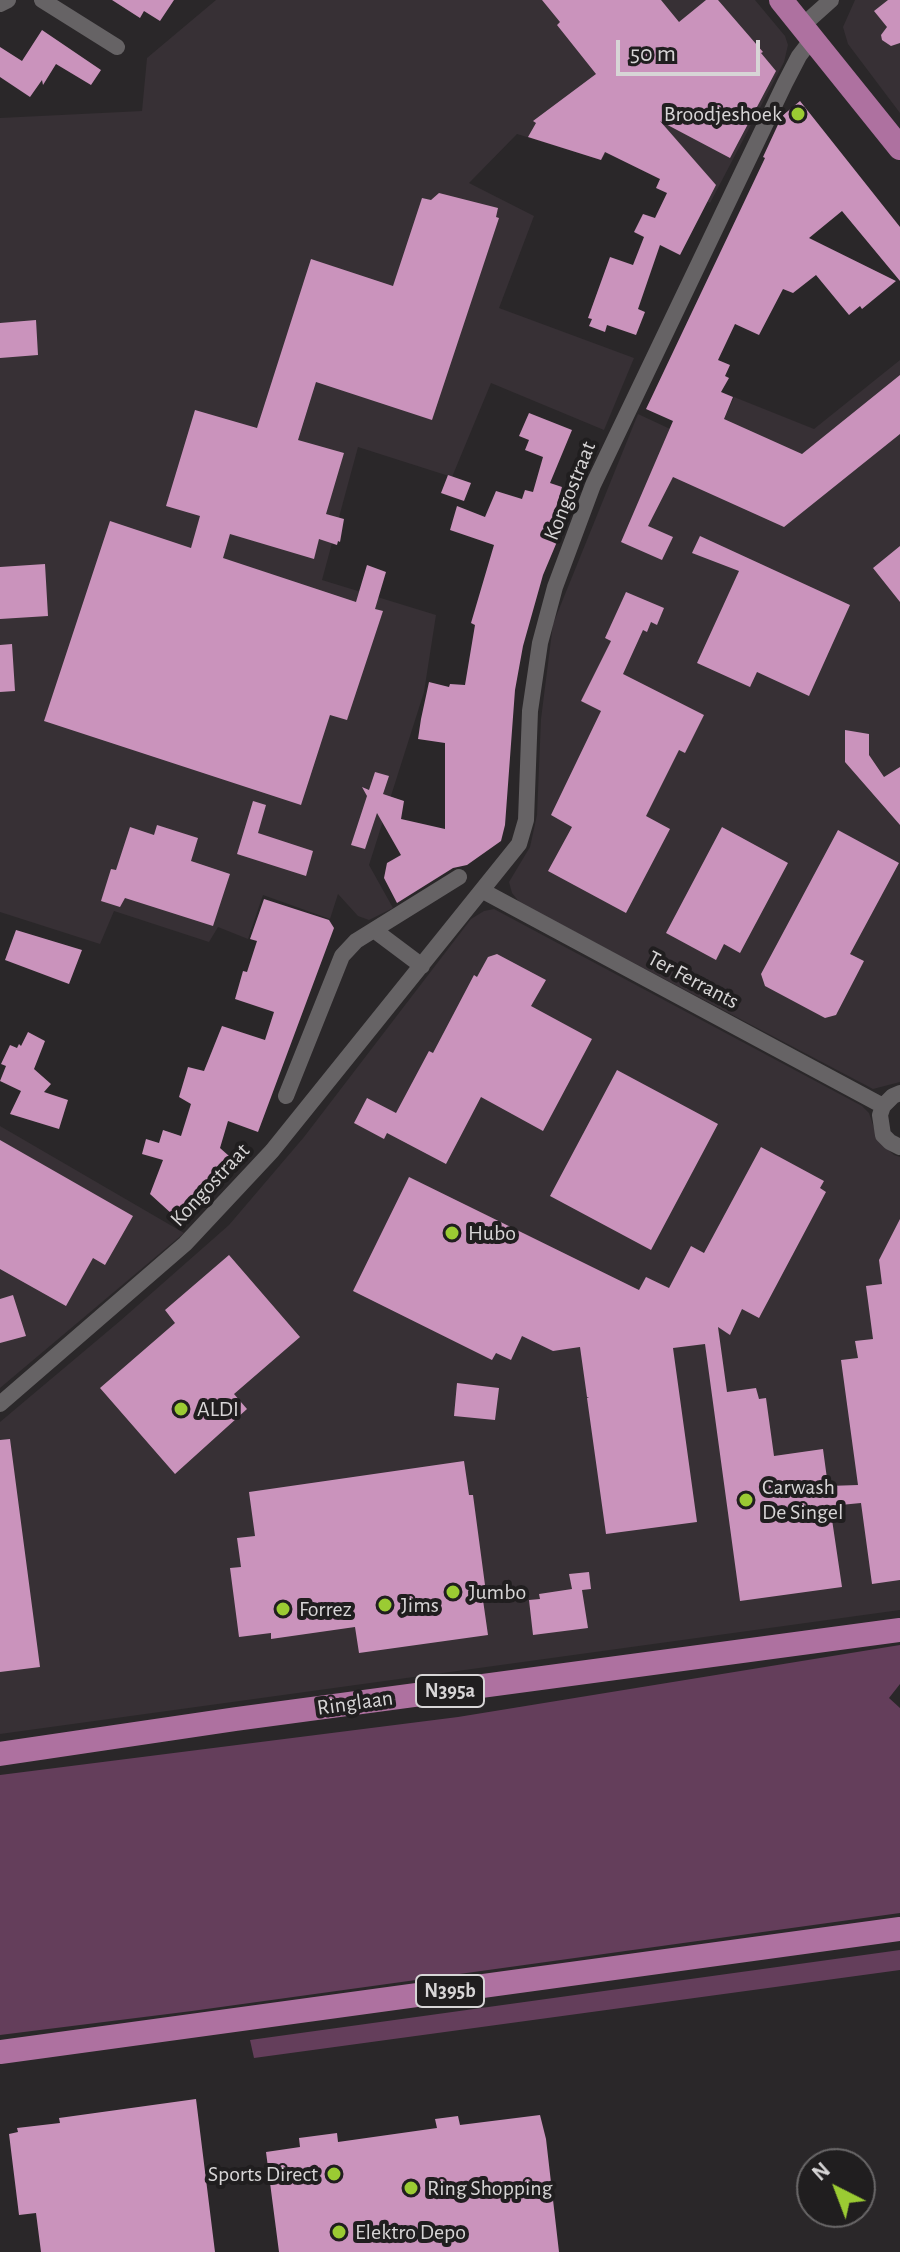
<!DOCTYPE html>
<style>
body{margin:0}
#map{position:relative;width:900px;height:2252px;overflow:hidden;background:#2a2729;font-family:"Alegreya Sans",sans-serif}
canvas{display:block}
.north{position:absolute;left:796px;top:2148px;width:80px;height:80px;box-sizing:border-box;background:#201e1f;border:2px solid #696768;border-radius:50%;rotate:318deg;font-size:22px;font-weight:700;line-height:32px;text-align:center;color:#d7d5d6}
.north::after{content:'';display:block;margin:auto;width:28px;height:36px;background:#9bcb33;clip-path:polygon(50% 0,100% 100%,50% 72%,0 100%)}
.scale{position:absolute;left:616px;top:40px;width:144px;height:36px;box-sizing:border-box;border:4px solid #d7d5d6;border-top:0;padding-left:10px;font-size:24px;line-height:28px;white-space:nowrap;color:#d7d5d6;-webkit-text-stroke:6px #201e1f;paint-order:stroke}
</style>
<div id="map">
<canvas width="900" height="2252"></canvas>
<div class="north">N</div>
<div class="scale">50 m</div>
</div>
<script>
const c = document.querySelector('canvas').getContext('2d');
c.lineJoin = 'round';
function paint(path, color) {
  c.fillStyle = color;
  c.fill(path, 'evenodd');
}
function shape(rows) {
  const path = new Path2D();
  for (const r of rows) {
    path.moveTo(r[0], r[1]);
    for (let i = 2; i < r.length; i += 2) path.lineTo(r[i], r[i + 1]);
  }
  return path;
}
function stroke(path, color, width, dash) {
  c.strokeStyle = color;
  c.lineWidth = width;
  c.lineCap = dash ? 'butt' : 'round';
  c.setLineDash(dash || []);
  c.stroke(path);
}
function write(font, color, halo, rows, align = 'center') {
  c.font = font + ' "Alegreya Sans",sans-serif';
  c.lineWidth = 8;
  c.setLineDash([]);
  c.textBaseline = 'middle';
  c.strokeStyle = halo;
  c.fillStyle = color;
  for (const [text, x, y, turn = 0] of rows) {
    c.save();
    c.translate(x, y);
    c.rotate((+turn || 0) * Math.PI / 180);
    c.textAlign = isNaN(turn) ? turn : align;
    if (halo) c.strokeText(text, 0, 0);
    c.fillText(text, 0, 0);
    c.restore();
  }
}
const built = shape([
 [216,0,755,0,785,36,788,45,784,62,710,203,606,153,601,160,517,134,469,183,534,216,499,308,634,358,604,430,491,383,452,477,358,447,322,580,436,615,424,692,369,865,393,908,369,920,358,916,338,894,330,919,263,895,248,939,218,927,209,942,114,911,100,944,0,912,0,118,142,111,147,58],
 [855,0,900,0,900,113,848,44,843,27],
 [900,360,900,1082,873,1089,520,903,512,893,509,882,530,847,537,815,541,719,553,624,638,414,711,448,734,397,814,429],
 [494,909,862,1106,869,1113,878,1140,894,1155,900,1157,900,1610,0,1734,0,1422,120,1321,229,1225,304,1137,471,919,484,911],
 [0,1126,184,1233,0,1388]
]);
const green = shape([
 [900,1645,900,1684,889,1698,900,1708,900,1913,192,2011,0,2035,0,1775,458,1717],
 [900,1950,900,1970,254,2058,250,2040]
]);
const building = shape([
 [112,0,174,0,160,21,144,11,140,18],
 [542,0,661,0,679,22,706,0,718,0,763,52,761,53,776,71,730,158,660,121,716,185,680,255,660,245,638,309,645,312,636,335,607,325,605,332,589,326,592,319,588,318,610,257,633,265,644,237,634,232,643,214,655,218,667,193,656,188,660,179,605,152,601,160,528,137,536,123,533,121,596,74,557,25,560,22],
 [888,0,900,0,900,43,891,46,882,40,881,35,887,27,874,11],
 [42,30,101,70,91,85,56,64,43,85,42,80,30,97,0,77,0,47,22,61],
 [800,101,900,227,900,281,842,211,809,238,896,281,862,309,860,306,849,315,816,275,793,293,783,289,759,335,735,324,718,360,730,365,725,376,729,378,721,392,733,397,724,419,802,454,900,375,900,434,784,527,673,477,648,526,673,537,662,560,621,542,673,421,646,409,765,158,763,157,782,116],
 [439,193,498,208,496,217,499,218,432,420,316,382,298,440,344,453,326,514,344,519,340,542,338,541,337,545,319,539,314,559,230,534,223,558,356,602,367,565,386,572,375,609,383,611,347,720,330,715,301,805,44,721,110,521,191,548,200,516,166,506,195,410,257,428,311,259,393,286,422,198,431,200],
 [36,320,38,355,0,358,0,323],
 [529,413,572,430,550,483,562,487,552,521,564,525,543,575,523,646,515,690,505,825,501,841,467,865,453,868,397,903,384,878,387,863,401,855,377,813,365,849,351,845,367,796,362,787,369,790,375,772,389,776,383,794,404,801,401,819,445,829,445,743,418,739,421,719,429,682,449,687,450,684,465,685,475,625,471,623,494,545,450,530,457,506,485,517,496,491,522,499,525,490,533,492,543,457,525,450,529,440,519,436],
 [448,475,471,483,464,501,441,493],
 [700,536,850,605,809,696,757,672,750,687,697,663,739,571,692,553],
 [900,546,900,602,873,568],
 [45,564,48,616,0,619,0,567],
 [626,592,664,608,657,625,651,622,647,632,643,630,623,674,704,715,685,753,679,750,646,816,670,829,626,913,548,871,572,827,551,815,601,711,581,701,611,641,605,638],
 [12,644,15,691,0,692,0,645],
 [845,730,869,734,869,755,884,777,900,767,900,825,845,762],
 [253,801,266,805,258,833,313,851,306,876,237,854],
 [157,825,198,838,191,861,230,874,213,926,125,898,120,907,101,901,111,869,116,870,130,827,154,835],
 [722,827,788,863,740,953,724,944,716,960,666,933],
 [838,830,899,863,850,954,864,961,836,1015,825,1018,765,986,761,974],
 [264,899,329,920,334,928,258,1132,228,1121,220,1148,238,1164,184,1225,150,1194,163,1160,142,1154,146,1139,159,1143,163,1130,181,1136,191,1104,179,1097,188,1067,204,1071,222,1026,265,1040,274,1012,235,999,243,971,247,972,257,941,250,939],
 [16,930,82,950,69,984,5,960],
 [497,954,546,980,531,1006,592,1039,543,1131,481,1097,446,1164,387,1133,384,1139,354,1123,367,1098,396,1113,429,1051,433,1053,474,975,477,977,488,957],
 [28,1032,45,1041,34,1069,51,1084,44,1092,68,1100,59,1129,10,1114,21,1091,0,1081,6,1066,1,1064,10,1045,17,1048,19,1044,21,1046],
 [617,1070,718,1124,651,1250,550,1196],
 [0,1140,133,1216,105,1265,93,1258,66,1306,0,1269],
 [761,1147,824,1181,820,1188,826,1192,759,1318,742,1309,730,1335,718,1327,727,1392,756,1388,759,1399,766,1398,774,1456,823,1449,828,1486,858,1485,841,1360,858,1358,855,1341,873,1339,866,1286,882,1284,879,1260,900,1219,900,1580,872,1584,861,1503,830,1506,842,1587,740,1601,705,1344,673,1348,697,1522,606,1534,587,1398,589,1398,587,1397,580,1347,553,1351,522,1336,511,1360,496,1353,492,1360,353,1291,409,1177,639,1290,646,1277,669,1288,691,1246,704,1253],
 [229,1255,300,1337,234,1394,247,1409,175,1474,100,1388,175,1323,165,1310],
 [13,1295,26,1336,0,1343,0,1299],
 [457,1383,499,1388,495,1420,454,1416],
 [10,1439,40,1667,0,1672,0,1440],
 [464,1461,469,1495,473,1495,487,1600,483,1600,488,1635,359,1653,355,1627,271,1639,271,1633,239,1637,230,1568,241,1567,237,1538,255,1536,249,1492],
 [589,1572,591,1589,582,1590,588,1628,533,1635,529,1600,540,1599,539,1594,572,1589,569,1574],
 [196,2099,215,2252,41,2252,36,2213,19,2215,9,2134,18,2132,17,2128,60,2123,59,2118],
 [540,2115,546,2139,559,2252,279,2252,266,2152,300,2147,299,2138,337,2133,338,2142,437,2128,435,2119,458,2116,460,2125]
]);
const street = shape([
 [42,0,117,47],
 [0,4,8,0],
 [802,26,831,0],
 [483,891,883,1106],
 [374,930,422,966],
 [900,1093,893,1096,883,1106,880,1115,883,1135,890,1142,900,1147],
 [286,1096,342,956,356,941,459,877],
 [0,1404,185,1244,272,1151,519,844,526,820,530,711,540,643,555,587,593,485,785,83,799,56,812,39]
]);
const primary = shape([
 [781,0,900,148],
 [0,1754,236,1719,900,1630],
 [0,2052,900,1929]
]);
const markers = [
 [798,114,8,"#9bcb33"],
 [452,1233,8,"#9bcb33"],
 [181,1409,8,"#9bcb33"],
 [746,1500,8,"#9bcb33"],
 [453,1592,8,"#9bcb33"],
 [385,1605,8,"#9bcb33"],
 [283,1609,8,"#9bcb33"],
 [334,2174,8,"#9bcb33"],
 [411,2188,8,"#9bcb33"],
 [339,2232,8,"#9bcb33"]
];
const shields = [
 [450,1691,68],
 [450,1991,68]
];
const shieldNames = [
 ["N395a",450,1691],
 ["N395b",450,1991]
];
const poiNames = [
 ["Broodjeshoek",782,114,"right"],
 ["Hubo",468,1233],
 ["ALDI",197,1409],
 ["Carwash",762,1487],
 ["De Singel",762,1512],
 ["Jumbo",469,1592],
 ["Jims",401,1605],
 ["Forrez",299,1609],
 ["Sports Direct",318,2174,"right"],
 ["Ring Shopping",427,2188],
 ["Elektro Depo",355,2232]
];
const streetNames = [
 ["Kongostraat",570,491,-68],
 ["Ter Ferrants",693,980,28],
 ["Kongostraat",210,1185,-47],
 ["Ringlaan",355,1703,-8]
];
paint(built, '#373035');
paint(green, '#643e5b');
paint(building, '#ca93bc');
stroke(street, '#666365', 16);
stroke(primary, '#ae71a0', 24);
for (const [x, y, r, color] of markers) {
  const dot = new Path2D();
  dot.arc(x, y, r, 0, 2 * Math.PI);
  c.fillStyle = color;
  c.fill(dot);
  stroke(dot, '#201e1f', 3);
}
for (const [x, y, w] of shields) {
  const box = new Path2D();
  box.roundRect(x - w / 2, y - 16, w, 32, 6);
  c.fillStyle = '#201e1f';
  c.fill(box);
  stroke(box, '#d7d5d6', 2);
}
write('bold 20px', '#d7d5d6', null, shieldNames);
write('22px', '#d7d5d6', '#201e1f', poiNames, 'left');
write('22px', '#d7d5d6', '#201e1f', streetNames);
</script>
